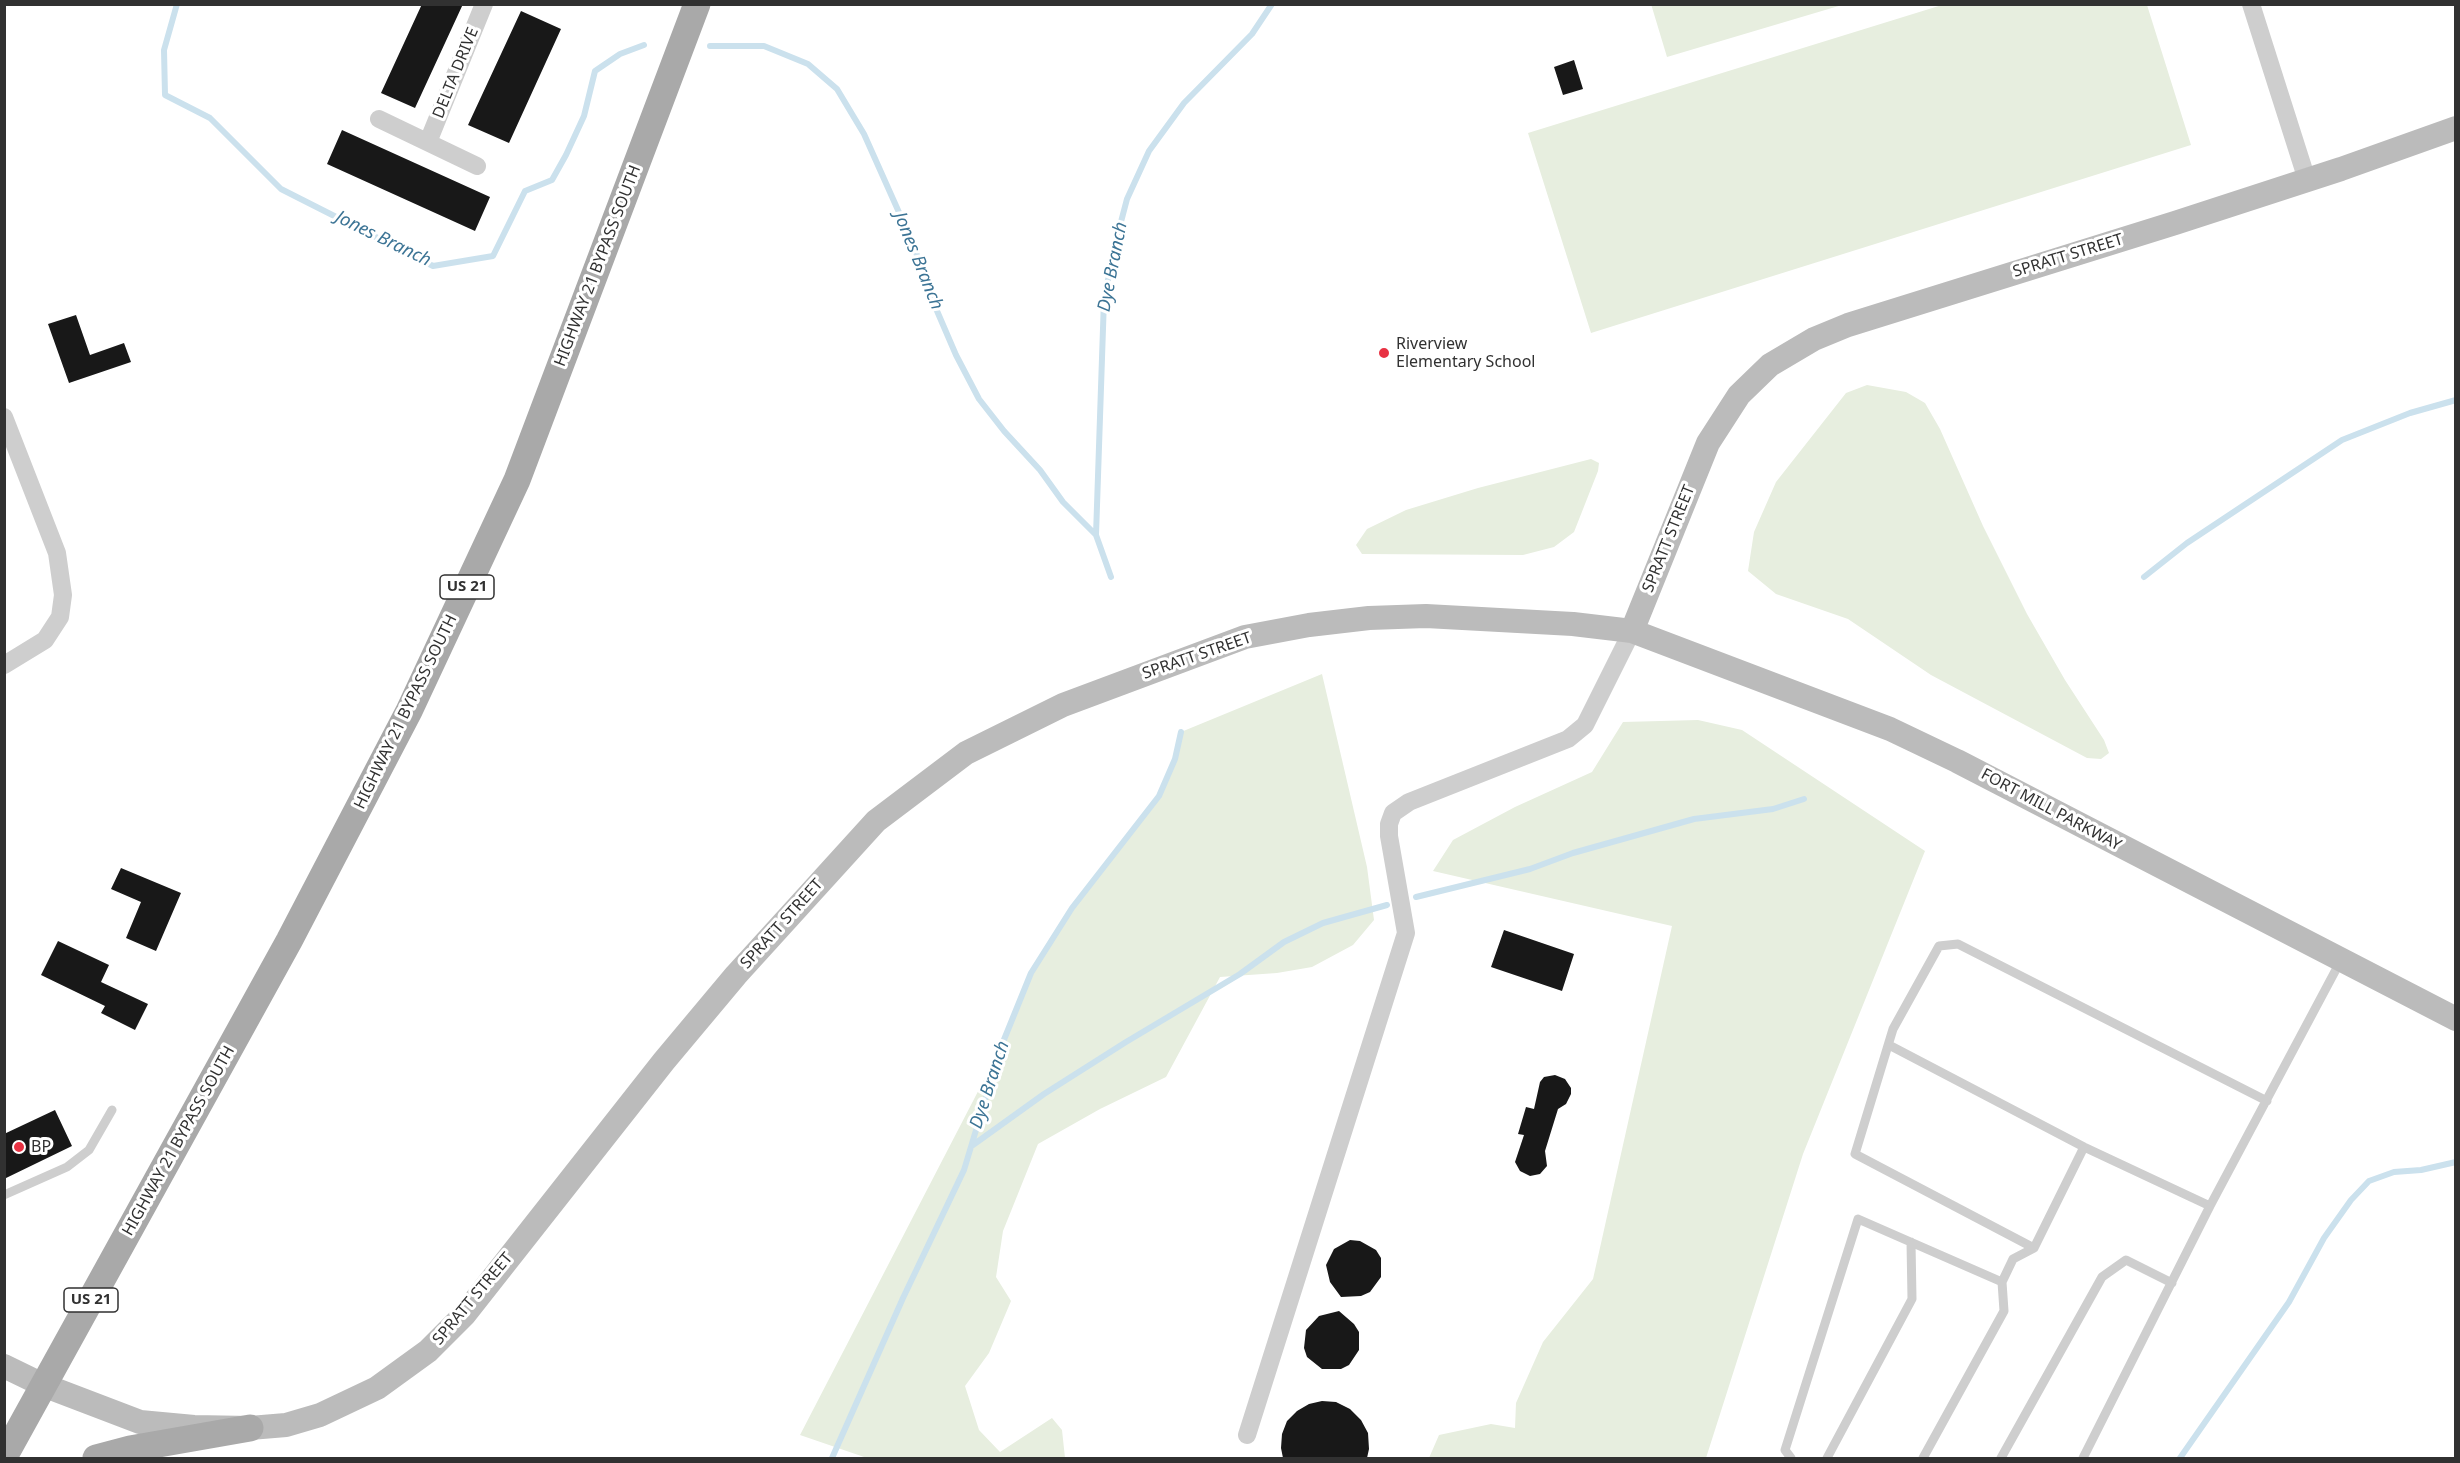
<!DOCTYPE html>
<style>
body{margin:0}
#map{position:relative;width:2460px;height:1463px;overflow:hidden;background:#fff;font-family:"Noto Sans",sans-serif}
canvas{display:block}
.frame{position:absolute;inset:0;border:6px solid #313131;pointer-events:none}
</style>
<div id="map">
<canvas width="2460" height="1463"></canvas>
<div class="frame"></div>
</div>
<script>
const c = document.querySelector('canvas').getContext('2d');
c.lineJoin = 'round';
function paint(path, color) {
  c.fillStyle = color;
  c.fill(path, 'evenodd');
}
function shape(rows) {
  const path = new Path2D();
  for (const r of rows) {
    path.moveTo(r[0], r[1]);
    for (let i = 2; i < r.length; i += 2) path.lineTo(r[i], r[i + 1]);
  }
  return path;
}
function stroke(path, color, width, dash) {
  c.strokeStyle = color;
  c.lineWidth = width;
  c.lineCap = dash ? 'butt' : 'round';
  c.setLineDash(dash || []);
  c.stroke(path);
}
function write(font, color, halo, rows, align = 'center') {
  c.font = font + ' "Noto Sans",sans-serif';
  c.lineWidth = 6;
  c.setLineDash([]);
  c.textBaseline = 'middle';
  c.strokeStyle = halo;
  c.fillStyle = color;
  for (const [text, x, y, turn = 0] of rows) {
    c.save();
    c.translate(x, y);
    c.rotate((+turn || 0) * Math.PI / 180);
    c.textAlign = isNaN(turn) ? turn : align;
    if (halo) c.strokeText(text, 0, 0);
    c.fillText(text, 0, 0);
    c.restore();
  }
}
const green = shape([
 [1651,4,1842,4,1842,5,1667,57],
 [2147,5,2191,145,1591,333,1528,133,1942,5],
 [1867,385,1906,392,1925,403,1940,429,1983,526,2027,614,2065,680,2104,740,2109,753,2101,759,2087,758,1931,675,1848,619,1776,594,1748,571,1754,532,1776,482,1846,393],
 [1591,459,1599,463,1598,471,1574,532,1554,547,1523,555,1362,554,1356,545,1367,529,1406,510,1478,488],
 [1322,674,1367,867,1374,920,1353,945,1312,967,1277,973,1220,977,1166,1077,1100,1109,1038,1144,1003,1231,996,1277,1011,1301,989,1353,965,1386,979,1430,1000,1452,1052,1418,1062,1430,1065,1458,867,1458,800,1435,1001,1047,1031,973,1072,908,1159,796,1175,759,1181,732],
 [1698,720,1742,730,1925,851,1803,1154,1706,1458,1429,1458,1439,1435,1491,1424,1515,1428,1516,1403,1543,1342,1593,1279,1672,926,1433,871,1453,840,1515,807,1592,772,1623,722]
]);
const stream = shape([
 [177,4,164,50,165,95,210,118,281,189,433,266,493,256,525,191,552,180,566,155,584,116,595,71,620,54,644,45],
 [710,46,764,46,808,64,837,89,864,134,914,246,928,290,956,355,979,399,1004,431,1040,470,1063,502,1096,535],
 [1111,577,1096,535,1104,299,1117,237,1127,199,1149,151,1184,103,1252,34,1272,4],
 [2144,577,2187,543,2342,440,2410,413,2456,400],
 [1416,897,1530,869,1573,853,1694,819,1773,809,1804,799],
 [973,1145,1044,1094,1126,1042,1240,974,1284,942,1323,923,1387,905],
 [832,1458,903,1298,964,1170,1001,1047,1031,973,1072,908,1159,796,1175,759,1181,732],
 [2180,1458,2289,1302,2324,1238,2351,1200,2369,1181,2394,1172,2421,1170,2456,1162]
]);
const building = shape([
 [422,4,463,4,415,108,381,93],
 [521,11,561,29,509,143,468,125],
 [1574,60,1583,89,1563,95,1554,67],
 [342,130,490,197,475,231,327,164],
 [76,315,90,355,124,343,131,362,69,383,48,324],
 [121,868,181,893,156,951,126,938,141,902,111,889],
 [1504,930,1574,954,1562,991,1491,967],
 [58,941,109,965,101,982,148,1004,135,1030,101,1013,105,1006,41,975],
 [1555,1075,1565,1079,1571,1088,1571,1094,1566,1104,1558,1109,1545,1151,1547,1166,1540,1174,1530,1176,1520,1171,1515,1162,1524,1135,1518,1134,1526,1107,1534,1109,1540,1082,1544,1077],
 [55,1110,72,1146,4,1179,4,1134],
 [1350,1240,1360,1241,1376,1250,1381,1258,1381,1277,1370,1292,1361,1296,1341,1297,1330,1282,1326,1265,1334,1249],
 [1339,1311,1354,1324,1359,1332,1359,1350,1349,1365,1341,1369,1322,1369,1307,1357,1304,1348,1306,1330,1319,1316],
 [1322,1401,1336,1402,1350,1409,1361,1420,1368,1433,1369,1449,1367,1458,1283,1458,1281,1448,1282,1434,1287,1421,1297,1411,1309,1404]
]);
const service = shape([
 [1889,1045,2084,1147,2210,1206,2340,962],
 [4,1195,67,1167,89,1150,112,1110],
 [2034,1248,1855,1154,1893,1029,1939,946,1958,944,2267,1101],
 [1791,1458,1785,1450,1858,1219,2002,1282,2013,1259,2034,1248,2084,1147],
 [1827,1458,1912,1299,1911,1242],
 [1923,1458,2004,1311,2002,1282],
 [2001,1458,2102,1277,2126,1260,2172,1283],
 [2083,1458,2210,1206]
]);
const minor = shape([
 [2251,4,2307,180],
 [379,119,477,166],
 [428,142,484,4],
 [4,417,57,553,63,595,60,617,45,640,4,665],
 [1247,1435,1406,933,1389,836,1389,824,1393,813,1409,802,1568,739,1585,725,1632,631]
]);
const secondary = shape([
 [1632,631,1708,443,1739,395,1770,365,1814,339,1848,325,2175,223,2341,169,2456,128],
 [4,1366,43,1385,140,1422,194,1427,250,1428,286,1425,320,1415,377,1388,428,1351,464,1315,664,1061,736,975,876,821,966,753,1063,705,1245,637,1309,625,1369,618,1426,616,1573,624,1632,631,1890,729,1957,761,2456,1019]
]);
const primary = shape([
 [4,1457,289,941,409,711,517,480,697,4],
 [96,1458,130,1449,250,1428]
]);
const markers = [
 [1384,353,6,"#e83243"],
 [19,1147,6,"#e83243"]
];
const shields = [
 [467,587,54],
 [91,1300,54]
];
const shieldNames = [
 ["US 21",467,587],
 ["US 21",91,1300]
];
const streetNames = [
 ["DELTA DRIVE",456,73,-68],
 ["SPRATT STREET",2068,256,-17],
 ["HIGHWAY 21 BYPASS SOUTH",598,266,-69],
 ["SPRATT STREET",1669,539,-68],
 ["SPRATT STREET",1197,656,-19],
 ["HIGHWAY 21 BYPASS SOUTH",406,712,-64],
 ["FORT MILL PARKWAY",2051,810,28],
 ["SPRATT STREET",782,924,-48],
 ["HIGHWAY 21 BYPASS SOUTH",179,1141,-61],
 ["SPRATT STREET",473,1299,-50]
];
const poiNames = [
 ["Riverview",1396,344],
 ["Elementary School",1396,362],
 ["BP",31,1147]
];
const waterNames = [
 ["Jones Branch",383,239,26],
 ["Jones Branch",918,261,68],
 ["Dye Branch",1113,267,-79],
 ["Dye Branch",990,1085,-72]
];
paint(green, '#e7eedf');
stroke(stream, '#cbe1ed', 6);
paint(building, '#181818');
stroke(service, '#cecece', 9);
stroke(minor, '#cecece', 18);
stroke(secondary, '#bbb', 24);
stroke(primary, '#a9a9a9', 27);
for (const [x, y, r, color] of markers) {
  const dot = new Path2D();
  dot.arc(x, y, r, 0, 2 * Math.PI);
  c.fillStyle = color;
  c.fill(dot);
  stroke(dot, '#fff', 2);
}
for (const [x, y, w] of shields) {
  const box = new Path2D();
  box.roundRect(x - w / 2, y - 12, w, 24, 4.5);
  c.fillStyle = '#fff';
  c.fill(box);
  stroke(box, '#313131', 1.5);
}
write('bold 15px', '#313131', null, shieldNames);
write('16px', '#313131', '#fff', streetNames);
write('16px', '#313131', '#fff', poiNames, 'left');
write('italic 18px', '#3c7495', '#fff', waterNames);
</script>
